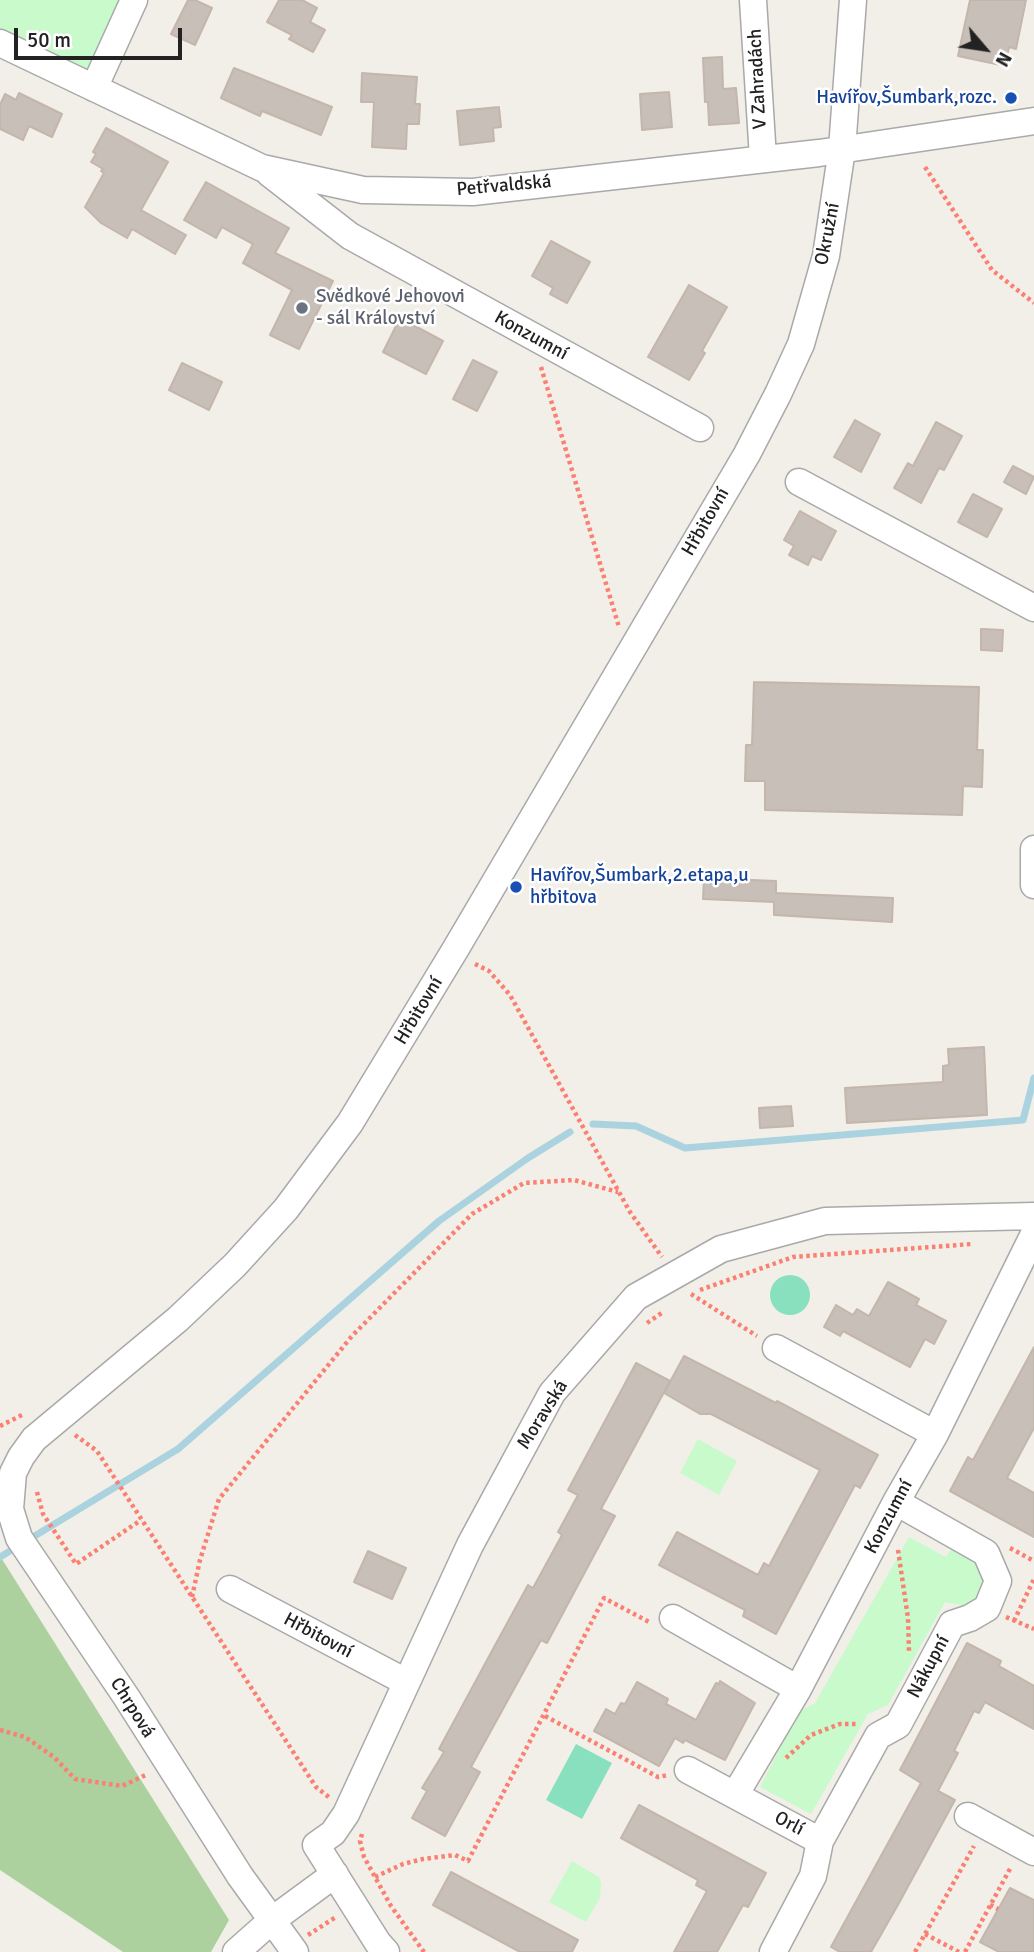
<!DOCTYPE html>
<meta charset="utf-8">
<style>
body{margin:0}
#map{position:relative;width:1034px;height:1952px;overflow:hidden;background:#f2efe9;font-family:Signika,sans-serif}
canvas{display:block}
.north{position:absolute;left:950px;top:14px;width:70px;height:70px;-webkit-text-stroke:5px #fff;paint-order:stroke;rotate:119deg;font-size:19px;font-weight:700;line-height:28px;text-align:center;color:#222}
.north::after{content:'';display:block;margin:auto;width:24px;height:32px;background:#222;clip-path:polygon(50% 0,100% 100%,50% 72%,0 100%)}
.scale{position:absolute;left:14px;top:28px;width:168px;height:32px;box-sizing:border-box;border:4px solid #222;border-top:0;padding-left:9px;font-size:21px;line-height:24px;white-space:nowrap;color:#222;-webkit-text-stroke:5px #fff;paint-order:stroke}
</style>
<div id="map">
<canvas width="1034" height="1952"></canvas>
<div class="north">N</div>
<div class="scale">50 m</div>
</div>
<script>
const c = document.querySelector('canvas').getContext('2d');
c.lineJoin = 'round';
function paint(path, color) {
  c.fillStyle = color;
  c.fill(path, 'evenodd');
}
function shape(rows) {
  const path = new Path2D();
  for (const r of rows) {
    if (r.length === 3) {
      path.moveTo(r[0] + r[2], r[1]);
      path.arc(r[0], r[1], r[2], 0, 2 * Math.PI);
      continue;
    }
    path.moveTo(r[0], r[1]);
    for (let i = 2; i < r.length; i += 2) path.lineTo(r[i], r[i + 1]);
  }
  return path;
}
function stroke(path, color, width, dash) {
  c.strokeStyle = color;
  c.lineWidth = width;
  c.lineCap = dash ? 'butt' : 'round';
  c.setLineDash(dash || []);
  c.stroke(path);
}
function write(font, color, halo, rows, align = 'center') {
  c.font = font + ' Signika,sans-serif';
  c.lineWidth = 5;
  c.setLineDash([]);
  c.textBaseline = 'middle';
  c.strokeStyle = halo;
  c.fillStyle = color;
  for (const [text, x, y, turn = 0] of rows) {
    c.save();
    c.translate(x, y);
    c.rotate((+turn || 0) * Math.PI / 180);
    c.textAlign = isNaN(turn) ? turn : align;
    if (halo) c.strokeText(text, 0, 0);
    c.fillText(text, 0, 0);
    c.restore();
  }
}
const forest = shape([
 [0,1556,229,1920,211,1952,123,1952,0,1870]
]);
const park = shape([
 [0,0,134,0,94,88,0,44],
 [698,1439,737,1461,719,1495,680,1473],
 [909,1537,946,1557,951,1549,979,1565,987,1578,982,1595,969,1607,945,1602,888,1705,868,1714,811,1814,760,1787,799,1711,815,1703],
 [572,1861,599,1877,601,1884,600,1898,586,1922,549,1902]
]);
const pitch = shape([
 [790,1295,20],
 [576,1744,612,1763,582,1819,546,1800]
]);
const stream = shape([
 [593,1124,636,1126,685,1148,1023,1120,1034,1078],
 [0,1557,178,1449,439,1221,528,1158,570,1132]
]);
const building = shape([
 [188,0,195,0,212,8,195,45,171,34,188,0],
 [279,0,302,0,317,8,310,22,325,30,313,52,289,39,292,35,267,22,279,0],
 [970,0,1026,0,1016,49,1009,47,1005,66,958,56,970,0],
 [722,57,723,89,736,88,739,123,709,125,708,102,705,102,703,58,722,57],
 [234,68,332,107,321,135,262,111,260,116,221,98,234,68],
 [362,73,417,77,415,104,420,104,419,124,407,124,406,149,372,147,374,102,361,102,362,73],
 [669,92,672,127,642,130,640,94,669,92],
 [19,93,62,114,52,137,29,126,23,140,0,129,0,105,5,94,16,100,19,93],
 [499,107,501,127,493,128,494,141,460,145,457,111,499,107],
 [106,128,168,162,141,210,186,235,175,254,132,229,127,238,101,223,85,207,104,173,101,171,103,169,91,162,96,154,93,152,106,128],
 [206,182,289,228,275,253,333,281,299,349,270,335,292,290,243,263,253,244,222,227,216,238,184,220,206,182],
 [551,241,590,262,567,303,550,294,553,288,532,276,551,241],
 [689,285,727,307,702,351,705,353,689,380,648,357,689,285],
 [400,318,443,341,426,374,383,352,400,318],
 [473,360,497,372,477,411,453,399,473,360],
 [182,363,222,382,209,410,169,390,182,363],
 [855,420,880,434,861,472,834,457,855,420],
 [936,422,962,436,944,470,939,468,921,503,894,488,908,463,913,466,936,422],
 [1013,466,1034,477,1026,494,1004,482,1013,466],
 [973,494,1002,509,987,537,958,522,973,494],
 [800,511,836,531,821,560,812,556,808,565,789,555,794,546,784,540,800,511],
 [981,629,1003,630,1002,651,981,650,981,629],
 [754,682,979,687,977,750,983,750,982,787,963,786,962,815,765,810,765,781,745,781,746,745,752,745,754,682],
 [704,878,776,881,776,893,893,898,892,922,774,915,774,902,703,899,704,878],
 [984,1047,987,1115,847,1123,845,1088,943,1082,943,1066,949,1065,948,1049,984,1047],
 [791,1106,793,1126,760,1128,759,1108,791,1106],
 [888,1282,919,1299,916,1305,946,1321,934,1344,925,1339,910,1367,843,1331,840,1336,824,1327,836,1305,853,1315,857,1309,869,1316,888,1282],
 [1034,1347,1034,1428,1007,1478,1034,1493,1034,1537,950,1491,968,1457,973,1460,1034,1347],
 [684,1356,776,1403,777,1401,878,1455,860,1488,855,1485,776,1634,743,1616,745,1610,659,1565,677,1532,758,1575,764,1563,769,1566,820,1470,711,1414,700,1414,664,1393,684,1356],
 [636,1363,670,1381,601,1509,615,1516,547,1643,541,1640,471,1767,480,1772,445,1836,412,1818,427,1791,422,1788,444,1752,439,1749,493,1649,528,1585,533,1588,562,1535,558,1532,578,1495,568,1490,636,1363],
 [368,1551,406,1568,392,1599,354,1582,368,1551],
 [967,1643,1001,1661,999,1666,1034,1686,1034,1729,985,1702,979,1713,974,1711,954,1751,958,1753,938,1791,955,1800,899,1903,871,1952,840,1952,831,1947,921,1783,900,1770,967,1643],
 [720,1681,755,1703,725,1760,685,1740,683,1743,675,1738,659,1766,594,1731,606,1709,615,1714,621,1703,625,1704,637,1682,668,1699,666,1704,696,1720,716,1683,719,1684,720,1681],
 [639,1805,766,1873,748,1907,743,1905,717,1952,674,1952,707,1891,696,1885,698,1880,621,1838,639,1805],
 [451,1872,578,1940,572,1952,520,1952,433,1905,451,1872],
 [1010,1888,1034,1900,1034,1952,999,1952,980,1942,1010,1888]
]);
const path = shape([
 [925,167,992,270,1034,303],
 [541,367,619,627],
 [475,964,489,971,510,995,630,1212,662,1257],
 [700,1290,793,1257,972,1244],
 [691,1294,757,1336],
 [647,1323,663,1312],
 [0,1426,24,1414],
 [75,1435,97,1451,316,1787,330,1798],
 [37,1492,43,1514,76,1564,141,1520],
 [1010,1548,1034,1561],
 [898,1550,908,1618,909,1652],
 [192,1597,200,1560,219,1499,352,1336,472,1214,524,1183,574,1180,618,1192],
 [1006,1617,1034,1629],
 [1014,1621,1034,1579],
 [545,1716,658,1777,668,1775],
 [0,1730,25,1737,54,1757,75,1779,122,1786,148,1774],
 [786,1758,811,1735,840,1724,857,1724],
 [362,1834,360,1841,364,1857,391,1906,424,1952],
 [375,1877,403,1864,423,1859,455,1855,468,1861,604,1598,651,1623],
 [990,1905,998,1909],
 [925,1934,959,1952],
 [308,1935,336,1917],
 [915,1952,974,1846],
 [965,1952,1011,1867]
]);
const minor = shape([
 [753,0,763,158],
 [0,43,262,168,363,190,473,192,819,153,1034,121],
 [94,88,134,0],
 [269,173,350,236,700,428],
 [799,482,1034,608],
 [1034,849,1034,885],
 [776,1348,935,1434],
 [230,1589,406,1682],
 [673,1618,798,1689],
 [688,1770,820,1841],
 [735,1795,798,1689,896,1502,935,1434,1034,1234],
 [968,1816,1034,1852],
 [236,1952,271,1921,335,1874],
 [295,1952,240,1876,127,1698,19,1538,10,1509,13,1473,21,1457,34,1439,178,1319,235,1265,286,1209,350,1123,455,950,747,454,778,394,801,344,826,256,842,149,853,0],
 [386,1952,378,1943,316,1845,333,1833,346,1814,470,1545,552,1393,636,1297,721,1249,825,1221,1034,1216],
 [773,1952,813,1876,820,1841,878,1736,898,1725,952,1624,970,1618,987,1608,998,1581,986,1553,896,1502]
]);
const markers = [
 [1011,98,7,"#1a4fb4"],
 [302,308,7,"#6b7280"],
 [516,887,7,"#1a4fb4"]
];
const streetNames = [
 ["V Zahradách",758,79,-93],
 ["Petřvaldská",504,186,-5],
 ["Okružní",828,234,-79],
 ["Konzumní",531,336,29],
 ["Hřbitovní",706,522,-60],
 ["Hřbitovní",419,1011,-59],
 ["Moravská",543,1415,-58],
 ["Konzumní",889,1517,-62],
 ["Hřbitovní",318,1636,28],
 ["Nákupní",929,1667,-62],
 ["Chrpová",132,1708,58],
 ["Orlí",789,1824,28]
];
const transitNames = [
 ["Havířov,Šumbark,rozc.",997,98],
 ["Havířov,Šumbark,2.etapa,u",530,876,"left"],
 ["hřbitova",530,898,"left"]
];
const worshipNames = [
 ["Svědkové Jehovovi",316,297],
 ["- sál Království",316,319]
];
paint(forest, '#add19e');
paint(park, '#c8facc');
paint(pitch, '#88e0be');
stroke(stream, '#aad3df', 7);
paint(building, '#c7bfb8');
stroke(building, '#c4b6ab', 2);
stroke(minor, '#a9a9a9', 29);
stroke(path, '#fa8072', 4.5, [3.5, 3.5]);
stroke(minor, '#fff', 26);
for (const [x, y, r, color] of markers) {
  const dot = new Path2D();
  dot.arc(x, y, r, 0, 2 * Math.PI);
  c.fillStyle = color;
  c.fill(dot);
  stroke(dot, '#fff', 2.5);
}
write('19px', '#222', '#fff', streetNames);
write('19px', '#164399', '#fff', transitNames, 'right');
write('19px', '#5b616d', '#fff', worshipNames, 'left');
</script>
